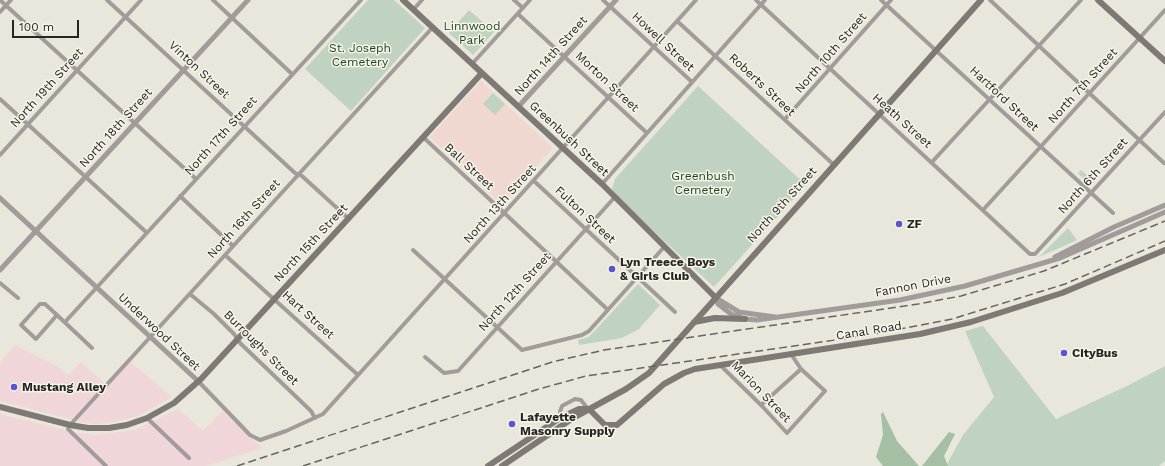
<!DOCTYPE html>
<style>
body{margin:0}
#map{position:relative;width:1165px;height:466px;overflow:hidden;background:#e9e7dc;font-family:"Work Sans",sans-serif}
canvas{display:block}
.scale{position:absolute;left:12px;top:20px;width:67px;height:18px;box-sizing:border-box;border:2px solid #262521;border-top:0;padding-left:5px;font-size:12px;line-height:14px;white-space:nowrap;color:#262521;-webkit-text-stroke:3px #f7f4ea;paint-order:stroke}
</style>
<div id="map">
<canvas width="1165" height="466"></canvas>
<div class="scale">100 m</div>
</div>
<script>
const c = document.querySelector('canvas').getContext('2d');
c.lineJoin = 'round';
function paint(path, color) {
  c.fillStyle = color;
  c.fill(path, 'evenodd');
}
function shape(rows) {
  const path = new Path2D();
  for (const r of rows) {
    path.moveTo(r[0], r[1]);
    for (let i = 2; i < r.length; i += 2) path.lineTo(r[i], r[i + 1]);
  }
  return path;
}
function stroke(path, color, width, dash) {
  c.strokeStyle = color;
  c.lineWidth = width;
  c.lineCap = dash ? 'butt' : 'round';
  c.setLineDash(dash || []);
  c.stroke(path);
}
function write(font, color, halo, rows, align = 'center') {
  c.font = font + ' "Work Sans",sans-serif';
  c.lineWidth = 3;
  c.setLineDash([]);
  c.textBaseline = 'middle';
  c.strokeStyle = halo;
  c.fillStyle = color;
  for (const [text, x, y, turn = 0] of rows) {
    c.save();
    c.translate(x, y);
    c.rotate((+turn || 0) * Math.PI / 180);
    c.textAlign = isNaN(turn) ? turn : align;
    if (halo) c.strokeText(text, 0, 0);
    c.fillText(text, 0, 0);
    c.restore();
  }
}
const commercial = shape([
 [15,345,55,365,69,375,81,362,105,384,127,359,172,397,138,416,114,422,94,424,82,422,0,401,0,362],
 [178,409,203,431,222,411,262,448,206,466,0,466,0,414,77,433,96,435,135,430]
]);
const education = shape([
 [481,81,553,148,502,205,490,194,485,184,450,152,441,148,430,137]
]);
const green = shape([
 [368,0,394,0,425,28,351,111,305,69],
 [469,10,494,32,473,55,449,33],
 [698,86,806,185,714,287,617,197,612,189,615,179],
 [493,93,505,104,495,115,483,104],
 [1081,170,1094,181,1090,185,1078,173],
 [1068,228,1077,240,1039,257],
 [638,284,660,305,639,329,622,338,579,345,578,340,589,337],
 [983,326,1056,419,1127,386,1165,366,1165,461,1159,466,948,466,947,464,963,435,994,397,965,331]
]);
const forest = shape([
 [883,412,897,441,919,466,883,466,876,457,883,435,881,414],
 [949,432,955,434,944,456,948,466,922,466]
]);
const minor = shape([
 [0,0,196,179],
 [107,0,295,173,302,176,349,219],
 [213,0,292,74],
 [514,0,523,8],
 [603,0,692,82],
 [756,0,1030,254,1035,254,1165,112],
 [881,0,1113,213],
 [990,0,1164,163],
 [413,10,422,0],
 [0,12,11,0],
 [518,14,647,133],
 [677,21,833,164],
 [472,64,530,0],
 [0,99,146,232],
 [785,119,891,0],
 [423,137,608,310],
 [0,155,141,0],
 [932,162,1081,0],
 [534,181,675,312],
 [602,184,765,0],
 [180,196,233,246],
 [983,210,1165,10],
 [413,250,522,350,582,335,589,331,665,246],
 [225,255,358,375],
 [0,283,18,298],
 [190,294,214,314,234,334,240,343,311,411,315,418],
 [40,304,45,304,57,315,36,339,21,325,40,304],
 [57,315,92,348],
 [65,322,361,0],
 [425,357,444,373,458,371,614,198],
 [720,365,761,405,787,433,825,391,801,369,791,354],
 [198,381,250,435,260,440,286,431,323,414,696,0],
 [761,405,801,369],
 [147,418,189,458],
 [560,418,560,412,562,406,575,399,581,400,588,409],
 [106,466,68,429,70,425,433,27]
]);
const tertiary = shape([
 [518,107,616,0],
 [0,198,198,381],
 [1055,257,1114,227,1165,205],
 [0,270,248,0],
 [716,298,718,304,731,314,745,319,757,320,900,300,965,286,1060,258,1165,212],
 [716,298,739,312,775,317]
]);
const secondary = shape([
 [403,0,602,184,716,298],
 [1098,0,1165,61],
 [694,322,715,318,745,319],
 [0,407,70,425,88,428,109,428,127,425,147,418,174,403,201,379,482,73],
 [589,409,605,425,617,425,664,384,684,373,695,369,920,334,971,322,1062,293,1165,250],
 [488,466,560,418,579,409,589,409],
 [502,466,573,418,626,389,649,373,981,0]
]);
const rail = shape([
 [237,466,552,362,604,350,918,304,961,296,1044,271,1165,221],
 [303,466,539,389,586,376,863,336,952,319,1065,284,1165,241]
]);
const markers = [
 [899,224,4,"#5856ce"],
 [612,269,4,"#5856ce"],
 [1064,353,4,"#5856ce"],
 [14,387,4,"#5856ce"],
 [512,424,4,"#5856ce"]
];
const parkNames = [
 ["Linnwood",472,26],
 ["Park",472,40],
 ["St. Joseph",360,48],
 ["Cemetery",360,62],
 ["Greenbush",703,176],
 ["Cemetery",703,190]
];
const streetNames = [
 ["Howell Street",663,42,43],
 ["North 10th Street",831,53,-49],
 ["North 14th Street",551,56,-48],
 ["Vinton Street",199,70,43],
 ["Morton Street",607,82,43],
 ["Roberts Street",762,85,43],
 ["North 7th Street",1083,86,-48],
 ["North 19th Street",47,88,-48],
 ["Hartford Street",1004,99,43],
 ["Heath Street",902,121,42],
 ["North 18th Street",116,128,-48],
 ["North 17th Street",221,136,-48],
 ["Greenbush Street",569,139,43],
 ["Ball Street",469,167,43],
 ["North 6th Street",1093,176,-48],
 ["North 13th Street",500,204,-48],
 ["North 9th Street",782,205,-48],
 ["Fulton Street",585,215,43],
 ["North 16th Street",244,219,-48],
 ["North 15th Street",311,243,-47],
 ["Fannon Drive",913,286,-11],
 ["North 12th Street",515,292,-48],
 ["Hart Street",308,315,42],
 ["Canal Road",869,331,-9],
 ["Underwood Street",159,332,43],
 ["Burroughs Street",261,348,45],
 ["Marion Street",761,392,46]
];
const poiNames = [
 ["ZF",907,224],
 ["Lyn Treece Boys",620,262],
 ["& Girls Club",620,276],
 ["CityBus",1072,353],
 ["Mustang Alley",22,387],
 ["Lafayette",520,417],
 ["Masonry Supply",520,431]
];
paint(commercial, '#f0d5d9');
paint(education, '#f0d7cf');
paint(green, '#c0d2c0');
paint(forest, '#a4bfa3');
stroke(minor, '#a19c9a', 4);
stroke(tertiary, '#a19c9a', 5);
stroke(secondary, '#7f7975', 6);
stroke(rail, '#66655e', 1.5, [8, 4]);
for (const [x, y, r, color] of markers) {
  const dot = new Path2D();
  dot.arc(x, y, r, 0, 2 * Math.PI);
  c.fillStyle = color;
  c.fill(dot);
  stroke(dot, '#f7f4ea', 1.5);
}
write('12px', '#1c451e', '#f7f4ea', parkNames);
write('12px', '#262521', '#f7f4ea', streetNames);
write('bold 12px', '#262521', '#f7f4ea', poiNames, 'left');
</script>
